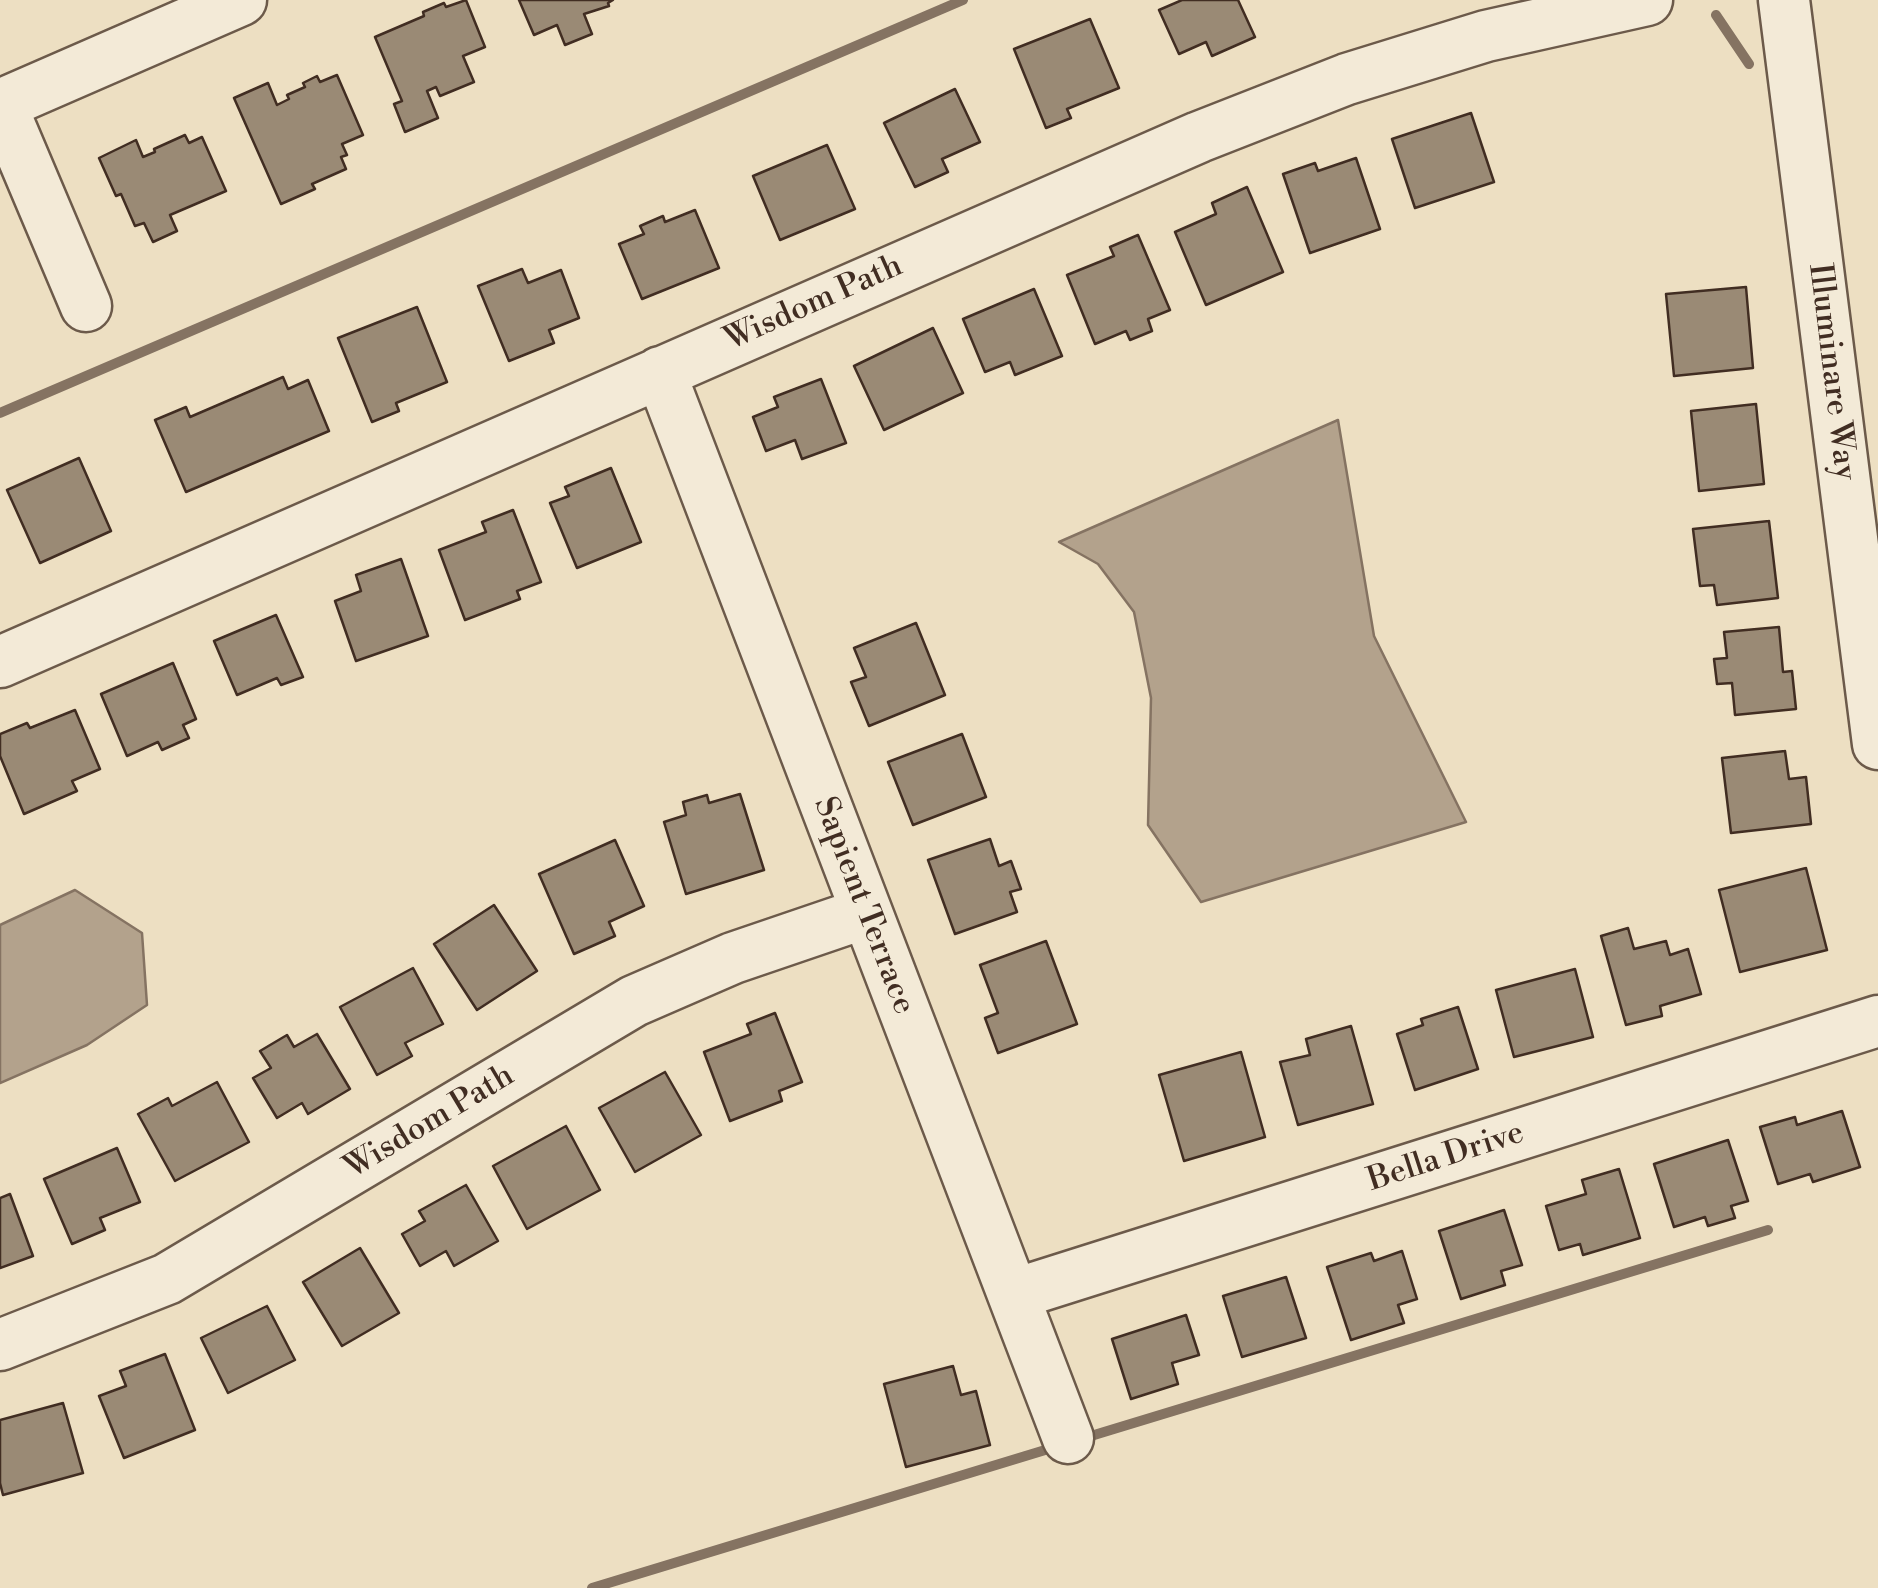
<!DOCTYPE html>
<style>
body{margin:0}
canvas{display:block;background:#eddfc2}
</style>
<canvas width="1878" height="1588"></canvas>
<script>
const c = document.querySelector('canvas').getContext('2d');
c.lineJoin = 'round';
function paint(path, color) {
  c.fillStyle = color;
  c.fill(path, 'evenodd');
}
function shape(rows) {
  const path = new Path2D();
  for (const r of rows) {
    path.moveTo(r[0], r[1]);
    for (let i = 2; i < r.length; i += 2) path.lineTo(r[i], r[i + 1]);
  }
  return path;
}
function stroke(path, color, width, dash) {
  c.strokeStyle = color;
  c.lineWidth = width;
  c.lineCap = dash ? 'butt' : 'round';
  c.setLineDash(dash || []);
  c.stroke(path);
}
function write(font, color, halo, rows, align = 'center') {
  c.font = font + ' "Libre Bodoni",serif';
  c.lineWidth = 8;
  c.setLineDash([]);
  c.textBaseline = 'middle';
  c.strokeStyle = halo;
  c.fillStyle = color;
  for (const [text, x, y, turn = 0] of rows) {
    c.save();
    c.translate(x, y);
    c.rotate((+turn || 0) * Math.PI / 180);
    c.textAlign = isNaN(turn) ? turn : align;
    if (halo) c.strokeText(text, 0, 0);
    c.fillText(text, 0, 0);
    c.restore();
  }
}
const water = shape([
 [1338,420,1374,636,1466,822,1201,902,1148,825,1151,698,1134,612,1098,564,1059,542,1338,420],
 [75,890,142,933,147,1005,87,1045,0,1083,0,925,75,890]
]);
const stream = shape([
 [1716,15,1749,64],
 [0,413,963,0],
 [1081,1439,1768,1230],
 [592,1588,1055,1447]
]);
const building = shape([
 [466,0,485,47,463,56,474,82,440,96,436,87,427,91,438,118,405,132,394,104,402,101,375,37,424,16,423,12,444,3,446,7,466,0],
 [519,0,613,0,608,3,609,6,584,14,592,34,565,45,557,25,534,35,519,0],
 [1182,0,1238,0,1255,37,1212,56,1206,42,1179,54,1159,10,1182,0],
 [1090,19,1119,88,1067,109,1071,118,1046,128,1014,49,1090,19],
 [337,75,363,135,342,144,347,155,341,157,346,169,312,184,315,189,281,204,234,98,268,83,277,105,289,99,287,95,305,87,303,83,317,76,320,82,337,75],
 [955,89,980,142,942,159,948,172,915,187,884,123,955,89],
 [1471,113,1494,182,1415,208,1392,139,1471,113],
 [185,135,189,143,202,137,226,191,170,215,177,231,153,242,144,223,135,226,121,194,116,196,99,158,136,140,143,157,155,152,154,149,185,135],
 [827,145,855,209,780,240,753,176,827,145],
 [1356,158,1380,229,1310,253,1283,174,1315,163,1318,171,1356,158],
 [1247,187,1283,272,1206,305,1175,232,1216,214,1212,203,1247,187],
 [695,210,719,268,642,299,619,244,644,234,640,226,663,216,665,222,695,210],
 [1138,235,1170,310,1148,319,1152,331,1130,340,1126,331,1095,344,1067,275,1114,256,1110,247,1138,235],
 [522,269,528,283,561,270,579,318,549,330,554,343,509,361,478,286,522,269],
 [1746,287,1753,368,1674,376,1666,294,1746,287],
 [1034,289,1062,356,1015,375,1010,362,985,372,963,319,1034,289],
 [417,307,447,382,396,403,399,411,372,422,338,338,417,307],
 [933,328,963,393,884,430,854,366,933,328],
 [283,377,288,389,308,380,329,431,186,492,155,420,186,407,190,417,283,377],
 [821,379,846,443,802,459,795,440,766,451,753,417,778,407,774,397,821,379],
 [1756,404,1764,484,1699,491,1691,411,1756,404],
 [79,458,111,531,40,563,7,490,79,458],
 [611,468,641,542,577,568,550,503,569,496,565,487,611,468],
 [513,510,541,582,517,591,520,599,465,620,439,550,486,532,482,522,513,510],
 [1769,521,1778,598,1717,605,1714,585,1700,586,1693,529,1769,521],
 [401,559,428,636,356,661,335,601,361,591,356,575,401,559],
 [276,615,303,677,281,685,277,678,237,695,214,641,276,615],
 [916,623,945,695,869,726,851,682,866,677,854,648,916,623],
 [1779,627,1783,672,1792,671,1796,709,1735,715,1732,683,1717,684,1714,659,1727,658,1724,632,1779,627],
 [173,663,196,719,183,725,189,738,162,750,158,742,127,756,101,694,173,663],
 [75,710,100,769,72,781,77,791,24,814,0,756,0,734,27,723,30,728,75,710],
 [962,734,986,797,913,825,888,762,962,734],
 [1785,751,1789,779,1806,777,1811,824,1731,833,1722,758,1785,751],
 [740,794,764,870,686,894,664,822,686,815,683,802,707,795,709,803,740,794],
 [990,839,999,866,1011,861,1021,889,1010,892,1017,912,955,934,928,860,990,839],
 [615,840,644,906,609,922,615,936,574,954,539,874,615,840],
 [1806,868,1827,950,1740,972,1719,890,1806,868],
 [494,905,537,971,477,1010,434,944,494,905],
 [1628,928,1634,949,1666,941,1670,955,1688,949,1701,994,1660,1006,1662,1016,1626,1025,1601,936,1628,928],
 [1046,941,1077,1024,998,1053,985,1018,998,1013,980,965,1046,941],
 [413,968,443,1024,405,1043,412,1056,377,1075,340,1007,413,968],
 [1575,969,1593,1037,1514,1057,1496,990,1575,969],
 [1458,1007,1478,1069,1415,1090,1397,1034,1423,1025,1421,1019,1458,1007],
 [775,1013,802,1082,779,1091,782,1101,730,1121,704,1052,751,1034,747,1024,775,1013],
 [1351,1026,1373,1104,1298,1125,1280,1062,1310,1055,1306,1039,1351,1026],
 [317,1034,350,1089,308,1114,302,1103,277,1118,253,1078,271,1068,260,1051,287,1035,294,1047,317,1034],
 [1241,1052,1265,1137,1184,1161,1159,1075,1241,1052],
 [665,1072,701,1135,635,1172,599,1108,665,1072],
 [217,1082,249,1142,175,1181,138,1114,168,1098,172,1106,217,1082],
 [1842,1111,1860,1167,1813,1182,1810,1174,1778,1184,1760,1127,1795,1117,1797,1125,1842,1111],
 [566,1126,600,1190,527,1229,493,1166,566,1126],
 [1728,1140,1748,1201,1731,1206,1735,1218,1708,1226,1705,1217,1674,1227,1654,1164,1728,1140],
 [117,1148,140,1202,100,1218,105,1230,72,1244,44,1179,117,1148],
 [1619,1169,1640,1238,1583,1255,1580,1244,1559,1250,1546,1206,1586,1194,1582,1180,1619,1169],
 [466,1185,498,1241,454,1266,446,1251,420,1266,402,1234,425,1221,419,1211,466,1185],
 [10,1194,33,1256,0,1268,0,1198,10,1194],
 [1504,1210,1522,1265,1501,1271,1505,1285,1461,1299,1439,1231,1504,1210],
 [360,1248,399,1313,342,1346,303,1282,360,1248],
 [1402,1251,1417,1299,1398,1305,1404,1323,1351,1340,1327,1267,1371,1253,1374,1261,1402,1251],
 [1286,1277,1306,1338,1242,1357,1223,1296,1286,1277],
 [267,1306,295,1360,228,1393,201,1338,267,1306],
 [1186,1315,1199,1355,1172,1363,1178,1384,1131,1399,1112,1339,1186,1315],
 [165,1354,195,1430,124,1458,99,1396,126,1386,120,1371,165,1354],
 [953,1366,961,1395,976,1391,990,1445,906,1467,884,1384,953,1366],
 [63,1403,83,1473,3,1495,0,1483,0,1420,63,1403]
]);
const minor = shape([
 [1784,0,1878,744],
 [0,105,241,0],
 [1,105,86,306],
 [660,372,1068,1438],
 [0,662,1199,137,1347,79,1486,36,1647,0],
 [1015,1294,1878,1021],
 [0,1345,167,1279,634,1001,733,958,865,913]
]);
const streetNames = [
 ["Wisdom Path",814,304,-24],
 ["Illuminare Way",1831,372,83],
 ["Sapient Terrace",863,906,69],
 ["Wisdom Path",430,1123,-31],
 ["Bella Drive",1446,1158,-18]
];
paint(water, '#b3a28c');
stroke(water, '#857362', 2.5);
stroke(stream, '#857362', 10);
paint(building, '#9a8a75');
stroke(building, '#412d22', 2.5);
stroke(minor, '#6c5a4a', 55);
stroke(minor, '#f3ead7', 50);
write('32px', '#412d22', '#f3ead7', streetNames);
</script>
